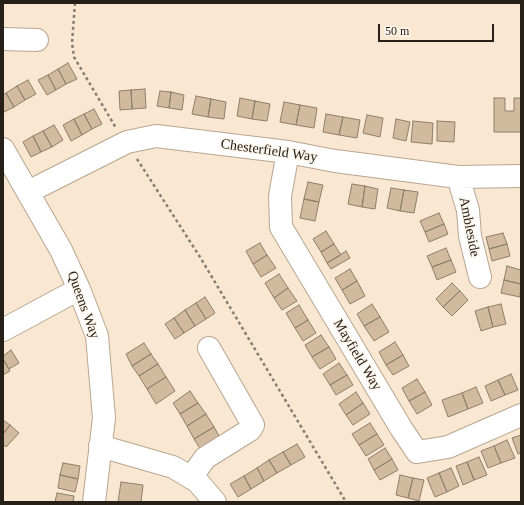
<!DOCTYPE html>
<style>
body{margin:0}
#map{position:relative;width:524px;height:505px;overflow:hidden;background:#f9e7d1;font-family:"Times New Roman",serif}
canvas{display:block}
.frame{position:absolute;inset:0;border:4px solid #272018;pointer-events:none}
.scale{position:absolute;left:378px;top:24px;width:116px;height:18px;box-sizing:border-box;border:2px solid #272018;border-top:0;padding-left:5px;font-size:12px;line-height:14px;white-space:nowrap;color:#272018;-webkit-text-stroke:3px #fdf6ed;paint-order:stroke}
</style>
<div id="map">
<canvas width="524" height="505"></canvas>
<div class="frame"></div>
<div class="scale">50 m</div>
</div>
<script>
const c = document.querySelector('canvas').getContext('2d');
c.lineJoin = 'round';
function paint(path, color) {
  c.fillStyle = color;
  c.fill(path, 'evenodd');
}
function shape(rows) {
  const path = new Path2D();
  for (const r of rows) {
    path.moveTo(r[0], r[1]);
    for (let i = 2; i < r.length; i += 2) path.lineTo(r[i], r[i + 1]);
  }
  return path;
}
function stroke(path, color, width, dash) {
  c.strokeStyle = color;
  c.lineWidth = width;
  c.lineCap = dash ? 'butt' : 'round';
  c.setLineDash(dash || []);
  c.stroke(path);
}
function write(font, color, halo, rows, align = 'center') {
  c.font = font + ' "Times New Roman",serif';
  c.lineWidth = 3;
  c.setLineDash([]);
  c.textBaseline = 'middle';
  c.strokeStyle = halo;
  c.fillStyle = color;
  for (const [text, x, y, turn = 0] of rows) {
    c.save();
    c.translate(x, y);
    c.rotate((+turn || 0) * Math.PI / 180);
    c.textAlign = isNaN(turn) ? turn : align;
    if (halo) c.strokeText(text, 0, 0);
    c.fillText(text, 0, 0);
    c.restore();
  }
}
const building = shape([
 [68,63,77,79,66,84,58,69,68,63],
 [58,69,66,84,56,90,48,75,58,69],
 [48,75,56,90,47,95,38,80,48,75],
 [28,80,36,94,25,100,17,86,28,80],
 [17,86,25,100,14,107,6,93,17,86],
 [145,89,146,108,132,109,131,90,145,89],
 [131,90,132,109,120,110,119,91,131,90],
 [160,91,171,92,169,108,157,106,160,91],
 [171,92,184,95,182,110,169,108,171,92],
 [6,93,14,107,4,112,3,110,3,95,6,93],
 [196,96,211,99,208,117,192,114,196,96],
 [240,98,255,101,252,119,237,116,240,98],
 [494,98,505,98,505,111,514,111,514,98,521,98,521,132,494,132,494,98],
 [211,99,226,102,224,119,208,117,211,99],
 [255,101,270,104,267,121,252,119,255,101],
 [284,102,300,105,296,125,280,122,284,102],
 [300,105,317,108,314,128,296,125,300,105],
 [94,109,102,124,92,129,84,114,94,109],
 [84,114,92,129,82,135,74,119,84,114],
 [326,114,343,117,339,135,323,132,326,114],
 [367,115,383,118,380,137,363,133,367,115],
 [343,117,360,120,357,138,339,135,343,117],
 [74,119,82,135,71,141,63,125,74,119],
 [396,119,410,122,406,141,393,138,396,119],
 [413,121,433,123,432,144,411,142,413,121],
 [437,121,455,122,454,142,437,141,437,121],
 [54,125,63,140,52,147,43,131,54,125],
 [43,131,52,147,41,152,33,136,43,131],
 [33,136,41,152,31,157,23,142,33,136],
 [308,182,323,185,319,202,304,199,308,182],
 [352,184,365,186,362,207,348,204,352,184],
 [365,186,378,189,375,209,362,207,365,186],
 [391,188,404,190,400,211,387,208,391,188],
 [404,190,418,192,414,213,400,211,404,190],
 [304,199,319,202,315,221,300,218,304,199],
 [439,213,444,224,425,232,420,221,439,213],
 [444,224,448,234,429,242,425,232,444,224],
 [326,231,334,244,321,252,313,239,326,231],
 [503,233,507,244,489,249,486,237,503,233],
 [260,243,267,255,253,264,246,251,260,243],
 [334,244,341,255,327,263,321,252,334,244],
 [507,244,510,256,492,261,489,249,507,244],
 [446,248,451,260,432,267,427,256,446,248],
 [346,251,350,258,331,269,327,263,346,251],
 [267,255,276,268,261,277,253,264,267,255],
 [451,260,456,272,437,280,432,267,451,260],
 [507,266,521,270,521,284,504,280,507,266],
 [350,269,357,281,342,290,335,278,350,269],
 [279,274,288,288,274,298,265,283,279,274],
 [504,280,521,284,520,297,501,293,504,280],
 [357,281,365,296,350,304,342,290,357,281],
 [452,283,460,291,443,307,436,299,452,283],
 [288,288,297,301,282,310,274,298,288,288],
 [460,291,468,300,452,316,443,307,460,291],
 [205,297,215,313,206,319,196,303,205,297],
 [196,303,206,319,195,326,185,310,196,303],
 [372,304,380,317,364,326,357,314,372,304],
 [501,304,506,324,493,327,488,307,501,304],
 [299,305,308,320,295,328,286,313,299,305],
 [488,307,493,327,481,331,475,311,488,307],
 [185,310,195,326,184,333,174,318,185,310],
 [380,317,389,332,374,341,364,326,380,317],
 [174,318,184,333,175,339,165,324,174,318],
 [308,320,316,333,303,341,295,328,308,320],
 [321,335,329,347,312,357,305,345,321,335],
 [395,342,403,355,386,365,379,352,395,342],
 [144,343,151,354,132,366,126,354,144,343],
 [329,347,336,359,320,369,312,357,329,347],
 [11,350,19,363,9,369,3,359,3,356,11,350],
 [151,354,158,364,139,376,132,366,151,354],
 [403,355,409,366,393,375,386,365,403,355],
 [3,359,10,371,3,375,3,359],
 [339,363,347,375,330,385,323,374,339,363],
 [158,364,166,377,147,389,139,376,158,364],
 [511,374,518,390,505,395,498,380,511,374],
 [347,375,353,385,336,395,330,385,347,375],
 [166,377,175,391,156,404,147,389,166,377],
 [417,379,425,392,409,401,402,388,417,379],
 [498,380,505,395,491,401,485,386,498,380],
 [476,387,483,403,468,409,462,393,476,387],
 [190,391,198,403,180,414,173,403,190,391],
 [356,392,363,403,346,415,339,404,356,392],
 [425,392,432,405,417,414,409,401,425,392],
 [462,393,468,409,448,417,442,400,462,393],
 [198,403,206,414,187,426,180,414,198,403],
 [363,403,370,414,353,425,346,415,363,403],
 [206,414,214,427,194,439,187,426,206,414],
 [3,420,10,425,3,434,3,420],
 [370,423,377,434,359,445,352,434,370,423],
 [10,425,19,433,6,447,3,444,3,434,10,425],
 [214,427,220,438,201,450,194,439,214,427],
 [377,434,384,445,366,456,359,445,377,434],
 [521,435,521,453,518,454,512,438,521,435],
 [507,440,515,458,501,463,494,446,507,440],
 [297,444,305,457,291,465,283,452,297,444],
 [494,446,501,463,488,468,481,451,494,446],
 [385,448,392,459,374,470,368,459,385,448],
 [283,452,291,465,277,473,269,460,283,452],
 [479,457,487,475,474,480,467,462,479,457],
 [392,459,398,470,380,480,374,470,392,459],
 [269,460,277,473,264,481,257,468,269,460],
 [467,462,474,480,463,485,456,466,467,462],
 [63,463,80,466,78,479,60,475,63,463],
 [257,468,264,481,251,489,244,476,257,468],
 [451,468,459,486,447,492,439,473,451,468],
 [439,473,447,492,435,497,427,478,439,473],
 [60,475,78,479,75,492,58,488,60,475],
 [400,475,413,478,408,498,396,495,400,475],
 [244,476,251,489,238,497,230,484,244,476],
 [413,478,424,480,419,501,408,498,413,478],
 [121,482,143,485,141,502,118,502,121,482],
 [57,493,74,496,73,502,55,502,57,493]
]);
const path = shape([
 [75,3,72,43,74,57,116,128],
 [137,159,200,257,346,502]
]);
const minor = shape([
 [3,39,37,40],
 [3,149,61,250,79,289,97,336,104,418,94,502],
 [288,152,280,196,281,227,401,428,417,452,448,447,521,415],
 [458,177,468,210,470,236,480,277],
 [28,192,127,142,156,136,288,152,335,161,458,177,521,176],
 [3,330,79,289],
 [100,446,173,467,197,481,215,502],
 [191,478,205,458,250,430,253,425,209,348]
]);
const streetNames = [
 ["Chesterfield Way",269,151,8],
 ["Ambleside",469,227,79],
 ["Queens Way",83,305,70],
 ["Mayfield Way",357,355,59]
];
paint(building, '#d2ba9e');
stroke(building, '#8f7e6a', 1);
stroke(minor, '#b8a691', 24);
stroke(path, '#897d6e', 2.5, [3, 3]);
stroke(minor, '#fff', 22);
write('14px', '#272018', '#fdf6ed', streetNames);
</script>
